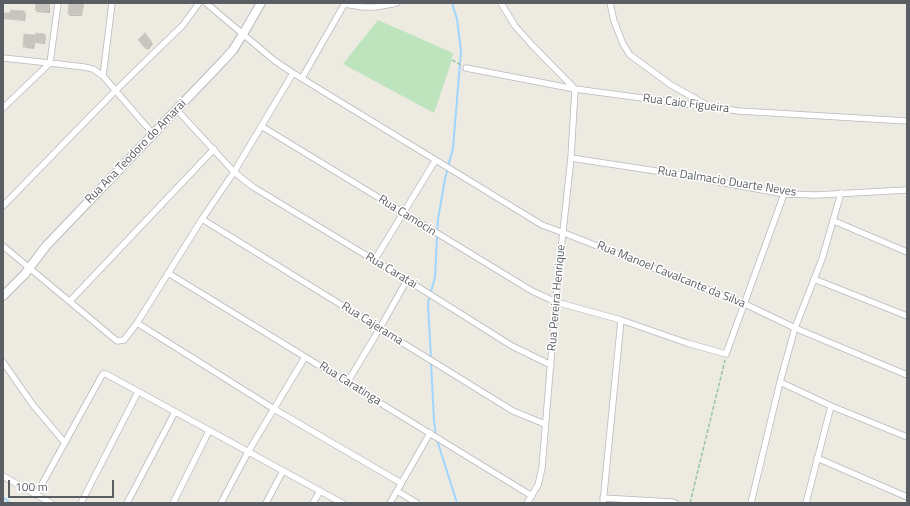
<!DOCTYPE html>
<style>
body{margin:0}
#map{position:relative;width:910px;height:506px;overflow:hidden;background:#edeae1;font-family:"Titillium Web",sans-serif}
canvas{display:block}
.frame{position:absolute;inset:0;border:4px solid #5a5d62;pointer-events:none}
.scale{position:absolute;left:8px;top:480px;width:106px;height:18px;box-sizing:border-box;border:2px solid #5a5d62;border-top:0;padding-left:5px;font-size:12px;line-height:14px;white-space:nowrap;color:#5a5d62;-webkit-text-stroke:3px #fff;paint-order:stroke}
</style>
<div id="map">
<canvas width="910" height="506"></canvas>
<div class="frame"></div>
<div class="scale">100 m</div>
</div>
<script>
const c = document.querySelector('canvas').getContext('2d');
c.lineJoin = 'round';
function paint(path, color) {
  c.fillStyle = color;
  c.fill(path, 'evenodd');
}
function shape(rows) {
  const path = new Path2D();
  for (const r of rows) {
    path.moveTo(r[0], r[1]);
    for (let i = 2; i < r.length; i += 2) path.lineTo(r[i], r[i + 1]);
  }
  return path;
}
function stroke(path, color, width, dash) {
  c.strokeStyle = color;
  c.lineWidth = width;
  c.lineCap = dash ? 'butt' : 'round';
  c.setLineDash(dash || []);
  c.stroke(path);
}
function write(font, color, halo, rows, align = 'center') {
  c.font = font + ' "Titillium Web",sans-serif';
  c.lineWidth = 3;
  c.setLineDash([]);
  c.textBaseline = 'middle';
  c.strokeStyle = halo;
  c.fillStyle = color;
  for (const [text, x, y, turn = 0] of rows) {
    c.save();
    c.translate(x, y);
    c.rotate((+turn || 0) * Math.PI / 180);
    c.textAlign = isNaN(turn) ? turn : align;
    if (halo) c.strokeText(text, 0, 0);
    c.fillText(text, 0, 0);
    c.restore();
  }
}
const green = shape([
 [378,20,453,53,450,66,434,113,343,64]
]);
const shadow = shape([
 [37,3,50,3,50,13,37,12,36,10],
 [70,3,84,3,82,16,70,16,69,14],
 [24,12,26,13,25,21,3,19,3,14],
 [44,35,46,36,45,44,35,43,34,49,26,48,24,46,37,36],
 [145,35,153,44,148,50,139,40]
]);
const stream = shape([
 [431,358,428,303,435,277,438,219,445,179,453,148,461,51,457,19,452,3],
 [431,362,434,420,436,436],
 [437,440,457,503],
 [3,497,10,503]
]);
const building = shape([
 [36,3,49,3,48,11,35,10,36,3],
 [69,3,82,3,81,15,68,14,69,3],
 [11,10,25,11,23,20,3,18,3,13,10,13,11,10],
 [36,33,45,34,43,43,33,42,32,47,23,47,24,34,36,35,36,33],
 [145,33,152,42,146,49,138,40,145,33]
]);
const path = shape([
 [452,60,461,65],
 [690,503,725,360]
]);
const street = shape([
 [206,3,275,61,293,73,542,225,564,233,745,304,795,328,907,375],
 [501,3,515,26,532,45,575,89,571,158,557,286,542,468,538,485,527,503],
 [610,3,614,21,623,44,630,55,671,85,705,104],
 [344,4,363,7,376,7,397,3],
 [3,58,50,63,84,67,93,69,103,76,153,134],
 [466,68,575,89,739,111,907,121],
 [103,76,112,3],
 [302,78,345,3],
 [3,108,50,63,58,3],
 [177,110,234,172,253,187,407,280,512,346,551,365],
 [261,126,532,291,556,302,621,320,687,343,726,354,784,194],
 [571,158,682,175,784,194,816,195,907,190],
 [3,206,115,91,183,25,199,3],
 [202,219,513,411,545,424],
 [834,221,907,252],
 [3,246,117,341,124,340,137,323,202,219,234,172,293,73],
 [374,261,435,161],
 [168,273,532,496],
 [814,279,907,316],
 [70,301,214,149],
 [137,323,274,409,401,483],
 [3,362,33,405,65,443],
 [780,382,831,406,907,437],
 [347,383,380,328,407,280],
 [817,458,907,497],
 [3,476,51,503],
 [397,491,417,503],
 [36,495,101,377,103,374,106,374,342,503],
 [603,498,672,502,675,503],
 [81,503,138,392],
 [127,503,175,412],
 [173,503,209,431],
 [221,503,248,452,305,357],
 [266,503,283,471],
 [313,503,320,491],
 [390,503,430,433],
 [603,503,621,320],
 [751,503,780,382,795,328,822,259,841,193],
 [806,503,831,406]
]);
const secondary = shape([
 [3,296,24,275,46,246,224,60,233,50,243,34,261,3]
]);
const streetNames = [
 ["Rua Caio Figueira",686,104,7],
 ["Rua Ana Teodoro do Amarai",136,152,-46],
 ["Rua Dalmacio Duarte Neves",727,182,9],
 ["Rua Camocin",407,216,32],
 ["Rua Caratai",391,271,31],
 ["Rua Manoel Cavalcante da Silva",671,275,22],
 ["Rua Pereira Henrique",557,298,-85],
 ["Rua Cajerama",372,324,32],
 ["Rua Caratinga",350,384,32]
];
paint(green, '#bee4bd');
paint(shadow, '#0003');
stroke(stream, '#9fd6fe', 2);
paint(building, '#c8c4be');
stroke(building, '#d1cbbf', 1);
stroke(street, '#b7b9be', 7);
stroke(secondary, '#b7bac0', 10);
stroke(path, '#96c5a3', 1.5, [4, 2]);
stroke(street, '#fff', 5.5);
stroke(secondary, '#fff', 8);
write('12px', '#5a5d62', '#fff', streetNames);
</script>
